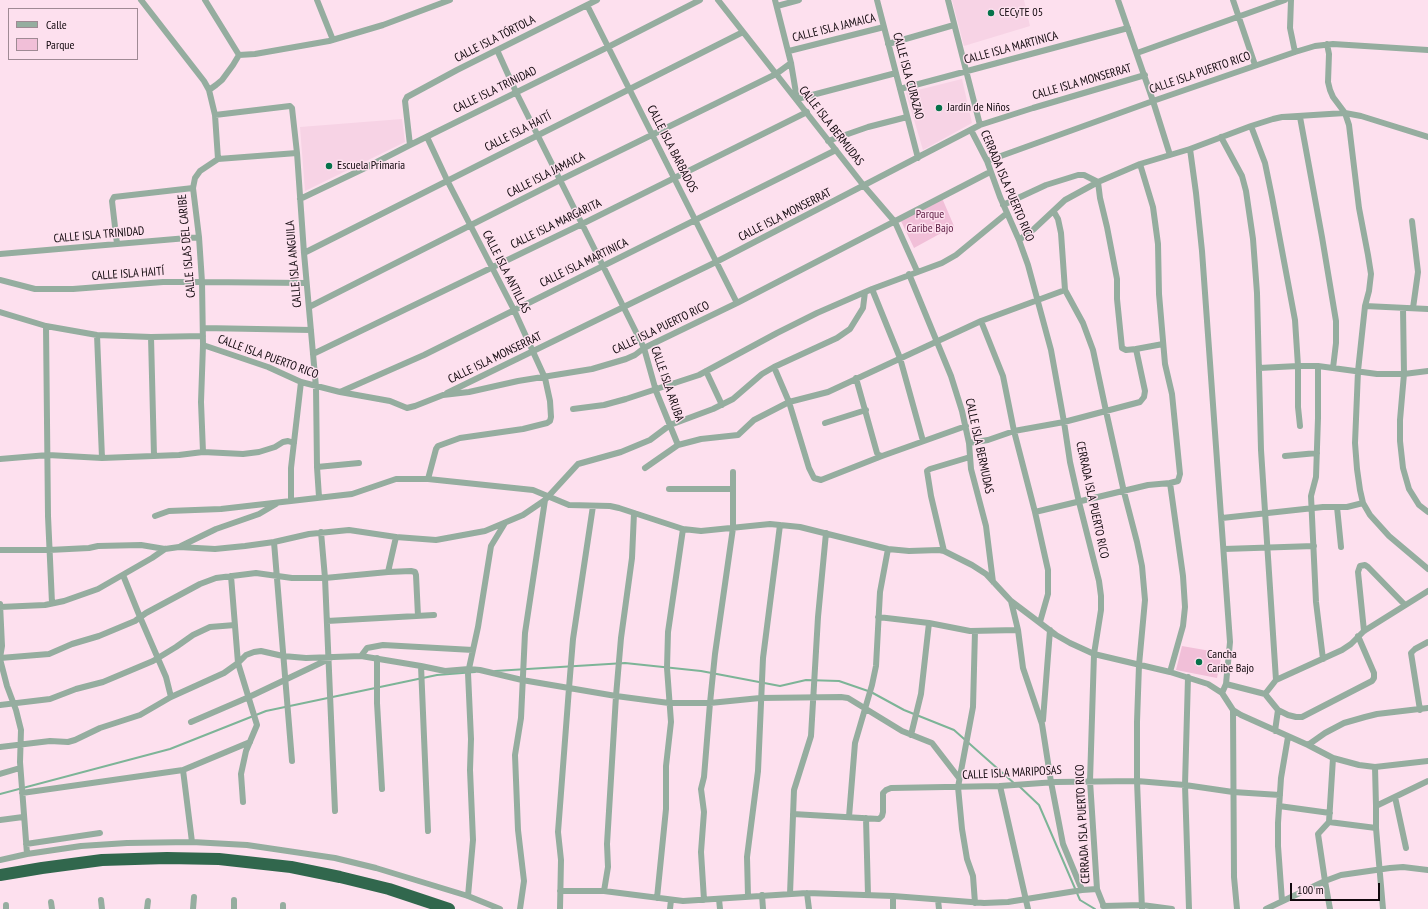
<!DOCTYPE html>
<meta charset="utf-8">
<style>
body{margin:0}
#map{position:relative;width:1428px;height:909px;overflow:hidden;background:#fde0ee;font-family:"PT Sans Narrow",sans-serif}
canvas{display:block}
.legend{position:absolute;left:8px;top:8px;width:130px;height:52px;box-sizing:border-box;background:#fde0ee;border:1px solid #9f8a94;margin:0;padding:5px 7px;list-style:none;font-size:12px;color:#11080d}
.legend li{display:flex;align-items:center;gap:8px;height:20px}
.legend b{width:20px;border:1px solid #9f8a94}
.scale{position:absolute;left:1290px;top:883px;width:90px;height:18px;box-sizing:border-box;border:2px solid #11080d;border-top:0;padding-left:5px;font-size:12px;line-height:14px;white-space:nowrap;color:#11080d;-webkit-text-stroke:3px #fde0ee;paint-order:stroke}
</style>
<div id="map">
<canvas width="1428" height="909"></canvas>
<ul class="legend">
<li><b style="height:5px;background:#95ad9f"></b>Calle</li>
<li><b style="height:11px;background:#f1bfd8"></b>Parque</li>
</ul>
<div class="scale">100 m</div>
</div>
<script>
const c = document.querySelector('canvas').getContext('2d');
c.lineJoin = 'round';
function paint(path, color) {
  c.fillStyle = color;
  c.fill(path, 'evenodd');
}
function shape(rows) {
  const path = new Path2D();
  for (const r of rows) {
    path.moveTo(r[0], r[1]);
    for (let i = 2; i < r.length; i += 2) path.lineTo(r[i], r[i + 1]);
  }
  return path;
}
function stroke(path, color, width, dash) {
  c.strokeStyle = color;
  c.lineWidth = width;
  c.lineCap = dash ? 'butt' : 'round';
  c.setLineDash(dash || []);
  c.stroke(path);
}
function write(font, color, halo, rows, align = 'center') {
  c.font = font + ' "PT Sans Narrow",sans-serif';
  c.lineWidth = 3;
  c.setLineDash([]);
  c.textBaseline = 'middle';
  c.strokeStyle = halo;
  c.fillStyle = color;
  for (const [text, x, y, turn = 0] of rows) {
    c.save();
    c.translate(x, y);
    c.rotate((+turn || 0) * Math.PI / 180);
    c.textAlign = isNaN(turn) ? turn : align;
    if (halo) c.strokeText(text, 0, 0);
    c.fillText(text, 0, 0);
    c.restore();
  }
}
const built = shape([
 [952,0,1024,0,1030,26,964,46],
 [962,79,972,123,923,150,906,93],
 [402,119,405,142,305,191,300,127]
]);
const green = shape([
 [942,198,954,226,914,248,901,221],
 [1182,646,1222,653,1217,678,1176,670]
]);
const stream = shape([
 [495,671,625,663,701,671,780,686,806,680,839,681,871,692,904,710,954,730,1015,784],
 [1019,786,1039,805,1080,900,1095,909],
 [0,794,170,749,266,711,437,675,475,672]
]);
const minor = shape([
 [141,0,204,81,209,90,215,115,218,159,200,171,195,178,193,188,199,237,202,282,203,345,201,402,203,452],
 [205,0,239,55],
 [317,0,333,40],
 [718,0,864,186,895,222,917,271],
 [775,0,791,63,797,99,896,73],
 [877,0,918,158],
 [948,0,980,125],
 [1118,0,1153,101,1170,155],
 [1233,0,1255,65],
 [1291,0,1290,28,1295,52],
 [587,5,737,303],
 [777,6,799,0],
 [888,44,954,25],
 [1327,44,1329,54,1328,82,1330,90,1333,97,1345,113,1349,125,1359,208,1368,255,1371,274,1369,291,1365,306,1358,371,1355,443,1357,469,1360,490,1363,503,1370,515,1389,536,1428,569],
 [497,50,516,92,644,348,656,391,678,445],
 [789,51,884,27],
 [1137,53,1285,0],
 [239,55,255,54,329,41,383,25,450,0],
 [900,89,1128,28],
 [209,90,216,85,222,80,233,65,239,55],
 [215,115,290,106,292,108,297,153,304,253,316,387,317,467,319,497],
 [1300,117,1322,237,1336,321,1336,343,1333,368],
 [1251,126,1265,163,1272,197,1295,320,1298,366,1298,407,1300,426],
 [971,130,987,161,1000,197,1019,240,1028,265,1051,350,1064,422,1070,462,1079,502,1099,581,1101,596,1101,610,1094,654,1090,781,1097,889,1105,909],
 [1221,137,1242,176,1246,191,1253,239,1257,293,1261,450,1276,680],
 [828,141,868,127,907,117],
 [410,145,405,101,407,97,457,70,597,0],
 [1190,149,1196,193,1202,251,1230,642,1226,684,1222,693],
 [218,159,297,153],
 [987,161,1153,101,1295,52,1315,46,1333,44,1428,50],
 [1140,164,1153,207,1158,244,1159,294,1165,364,1172,394,1180,474,1178,481,1170,483,1183,576,1185,607,1183,626,1170,672],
 [1098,182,1100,198,1107,227,1117,279,1117,299,1122,348,1126,350,1136,349,1163,344],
 [300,199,363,169,410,145,608,47,700,0],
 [1003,205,1046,185,1078,175,1084,175,1098,182],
 [1054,212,1058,219,1061,233,1065,290,1083,323,1093,350,1106,411,1124,492,1137,542,1142,566,1145,600,1139,665,1137,722,1137,781,1142,909],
 [1412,221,1418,272,1413,308],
 [1019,240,1034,229,1065,200,1098,182,1140,164,1190,149,1251,126,1273,119,1282,117,1345,113,1361,116,1428,137],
 [117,244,112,201,114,197,193,188],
 [304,253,743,32],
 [0,254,199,237],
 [909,274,951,376,962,411,969,443,971,469,986,526,993,582],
 [0,280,35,289,73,289,163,282,202,282,306,283],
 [872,289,900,358,923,441],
 [1365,306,1428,309],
 [309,307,560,180,776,74,791,63],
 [1403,308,1404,374,1400,420,1400,441,1403,468,1409,489,1419,505,1428,512],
 [0,312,46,326,97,335,151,337,203,336],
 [981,321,1003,376,1014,431,1035,512,1048,570,1048,594,1040,622],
 [46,326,48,516,52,603],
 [203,328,311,330],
 [97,335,102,458],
 [151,337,154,456],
 [203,345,268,367,301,382,340,392,390,401,407,408,415,406,443,395,469,392,518,381,592,369,626,359,635,355,644,348,737,303,990,172],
 [313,354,582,224,807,112],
 [1318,366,1318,418,1316,477,1311,496,1316,602,1323,659],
 [774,367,789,402,809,468,814,478,821,480,882,456],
 [1259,368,1298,366,1318,366,1377,374,1404,374,1428,371],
 [706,371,722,405],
 [856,378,877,453,879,455,882,456,966,426],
 [340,392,424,355,836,150],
 [447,393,716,262,980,125,1033,108,1145,75],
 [573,409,604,405,626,399,699,375,777,333,817,313,872,289,942,263,956,255,1007,213],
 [825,423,866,410],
 [969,443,988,440,1014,431,1064,422,1140,402,1144,397,1145,391,1136,349],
 [1285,456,1317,453],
 [0,459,48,455,102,458,179,455,203,452,243,454,259,452,275,447,283,442,288,441,294,443],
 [317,467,359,463],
 [645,468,678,445,701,439,738,435,754,420,789,402,828,392,981,321,1065,290],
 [428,479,533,490,569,505,610,506,619,508,683,529,701,531,770,524,800,527,888,549,909,551,939,550,944,551,972,565,986,574,1011,601,1056,635,1070,643,1094,654,1170,672,1208,684,1222,693,1233,710,1241,715,1308,745,1333,758,1359,765,1375,767,1428,761],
 [669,489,733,489],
 [291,501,291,468,301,382],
 [1337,507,1341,547],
 [1035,512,1148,485,1170,483],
 [155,516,169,511,221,509,352,494,396,479,428,479,436,449,438,446,460,438,523,429,547,423,550,421,551,417,550,401,545,378,514,310,447,180,427,137],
 [1222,518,1323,507,1347,507,1363,503],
 [274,542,292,761],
 [181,546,216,529,259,514,276,504],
 [1224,549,1314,546],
 [0,550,49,550,89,548,98,546,141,545,165,549,179,547,215,549,245,546,274,542,309,534,349,530,396,537,436,540,485,531,523,515,545,500,578,464,621,452,650,440,670,425,713,409,733,399,762,374,774,367,837,338,850,329,863,308,865,292],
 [944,551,931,496,927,471,930,469,970,457],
 [388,572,396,537],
 [123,575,140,617,166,677,171,697],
 [231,576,238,663,257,725,246,751,241,774,243,802],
 [1011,601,1018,630,1023,668,1042,724,1051,782,1063,844,1082,890],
 [0,604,2,646,0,658],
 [0,607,45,605,64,601,98,589,152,558,165,549],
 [878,617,929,623,970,631,1018,630],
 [327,621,434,615],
 [1364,631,1358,572,1360,566,1365,565,1368,567,1405,605],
 [361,656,367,648,383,645,473,650],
 [0,658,49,654,72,644,99,636,135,621,146,613,200,584,216,578,256,573,292,578,325,578,321,532],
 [377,658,377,703,382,789],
 [0,659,7,686,16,710,21,730,20,762,27,854],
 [421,666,428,831],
 [1188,677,1185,785,1189,909],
 [1226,684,1265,694,1276,680,1342,650,1351,644,1364,631,1428,591],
 [1265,694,1278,710,1288,715,1296,717,1302,717,1372,681,1374,678,1374,673,1358,636],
 [0,705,50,699,76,689,103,682,153,661,176,647,193,635,210,627,235,625],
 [1233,710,1234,877,1237,909],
 [1420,710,1411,653,1415,649,1428,642],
 [1043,720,1050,630],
 [191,722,249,697,331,658],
 [1275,731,1278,710],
 [911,735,921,694,929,623],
 [1308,745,1325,733,1344,723,1365,717,1377,714,1428,708],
 [0,747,50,741,68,742,75,740,100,728,140,715,171,697,224,673,238,663,246,655,254,652,261,651,283,656,306,658,361,656,421,666,445,671,469,669,480,670,522,680,616,696,669,703,710,703,760,698,841,697,848,698,902,731,932,743,959,778],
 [1375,767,1376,806],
 [183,770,192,842],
 [0,774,20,768],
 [1000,786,1028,909],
 [22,793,183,770,250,742],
 [1395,797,1406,848],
 [1279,806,1330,813],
 [335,811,325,578,388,572,411,571,415,572,416,575,418,616],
 [793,814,879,819,882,816,883,812,883,793,886,790,891,788,1000,786,1056,782,1137,781,1185,785,1233,792,1280,795],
 [849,817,855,743,872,685,876,666,880,592,888,549],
 [866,818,868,895],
 [0,820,23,817],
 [1329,822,1333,758],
 [1376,828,1383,909],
 [26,844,100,833],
 [0,860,27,854,81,846,127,843,192,842,247,845,335,858,376,868,468,896,500,909],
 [560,891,604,891,683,901,807,893,893,896,984,903,1008,902,1082,890,1097,889],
 [604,891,608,867,607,844,616,696,621,638,632,558,634,513],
 [807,893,809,909],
 [790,894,794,790,811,736,818,617,826,533],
 [762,895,763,909],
 [468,896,473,840,470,770,471,739,468,673,478,627,491,546,505,523],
 [748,896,747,857,758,771,763,658,780,525],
 [893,896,893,909],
 [657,898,666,809,666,766,671,722,667,668,668,632,683,529],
 [719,899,720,909],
 [101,900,102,909],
 [704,900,701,852,704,812,701,789,704,777,710,703,715,654,733,528,733,472],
 [938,900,939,909],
 [1282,901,1278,846,1278,823,1281,778,1288,737],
 [51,902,52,909],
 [975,903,973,876,967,859,962,829,958,787,973,707,975,631],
 [6,905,6,909],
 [1103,906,1142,905,1172,909],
 [147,909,148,901],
 [193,909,194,897],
 [234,909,234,900],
 [283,909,283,905],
 [520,909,524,881,518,830,515,755,521,718,525,633,545,500],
 [560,909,561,860,558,832,569,688,573,639,593,506],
 [670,909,671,900],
 [1266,909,1325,881,1318,834,1329,822,1376,828,1376,806,1428,781],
 [1330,909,1325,881,1341,875,1390,868,1403,867,1428,870]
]);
const motorway = shape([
 [0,875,42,868,102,860,167,858,219,859,291,867,340,877,389,889,449,909]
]);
const markers = [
 [991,13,4,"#05724a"],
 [939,108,4,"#05724a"],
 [329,166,4,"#05724a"],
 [1199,662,4,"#05724a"]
];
const poiNames = [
 ["CECyTE 05",999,13],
 ["Jardín de Niños",947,108],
 ["Escuela Primaria",337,166],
 ["Cancha",1207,655],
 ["Caribe Bajo",1207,669]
];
const streetNames = [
 ["CALLE ISLA JAMAICA",834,28,-14],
 ["CALLE ISLA TÓRTOLA",495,39,-27],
 ["CALLE ISLA MARTINICA",1011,48,-15],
 ["CALLE ISLA PUERTO RICO",1200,73,-19],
 ["CALLE ISLA CURAZAO",908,76,75],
 ["CALLE ISLA MONSERRAT",1082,82,-16],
 ["CALLE ISLA TRINIDAD",495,90,-26],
 ["CALLE ISLA BERMUDAS",831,126,52],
 ["CALLE ISLA HAITÍ",518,132,-27],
 ["CALLE ISLA BARBADOS",672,149,63],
 ["CALLE ISLA JAMAICA",546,175,-27],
 ["CERRADA ISLA PUERTO RICO",1007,186,67],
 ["CALLE ISLA MONSERRAT",785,215,-27],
 ["CALLE ISLA MARGARITA",556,224,-26],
 ["CALLE ISLA TRINIDAD",99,235,-5],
 ["CALLE ISLAS DEL CARIBE",187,246,-95],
 ["CALLE ISLA MARTINICA",584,263,-26],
 ["CALLE ISLA ANGUILA",294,264,-95],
 ["CALLE ISLA ANTILLAS",506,272,63],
 ["CALLE ISLA HAITÍ",128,274,-4],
 ["CALLE ISLA PUERTO RICO",661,328,-26],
 ["CALLE ISLA PUERTO RICO",268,357,20],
 ["CALLE ISLA MONSERRAT",495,358,-26],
 ["CALLE ISLA ARUBA",667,384,71],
 ["CALLE ISLA BERMUDAS",979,446,78],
 ["CERRADA ISLA PUERTO RICO",1092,500,78],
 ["CALLE ISLA MARIPOSAS",1012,773,-3],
 ["CERRADA ISLA PUERTO RICO",1083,824,-93]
];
const parkNames = [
 ["Parque",930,215],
 ["Caribe Bajo",930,229]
];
paint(built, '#f7d3e5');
paint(green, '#f1bfd8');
stroke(stream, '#7db497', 2);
stroke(minor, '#95ad9f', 6);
stroke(motorway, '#31674d', 12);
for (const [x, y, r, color] of markers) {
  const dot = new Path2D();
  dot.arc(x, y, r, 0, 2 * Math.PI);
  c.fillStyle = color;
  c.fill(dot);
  stroke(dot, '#fde0ee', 1.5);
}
write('12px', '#11080d', '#fde0ee', poiNames, 'left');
write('12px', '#11080d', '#fde0ee', streetNames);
write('12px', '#612147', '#fde0ee', parkNames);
</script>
